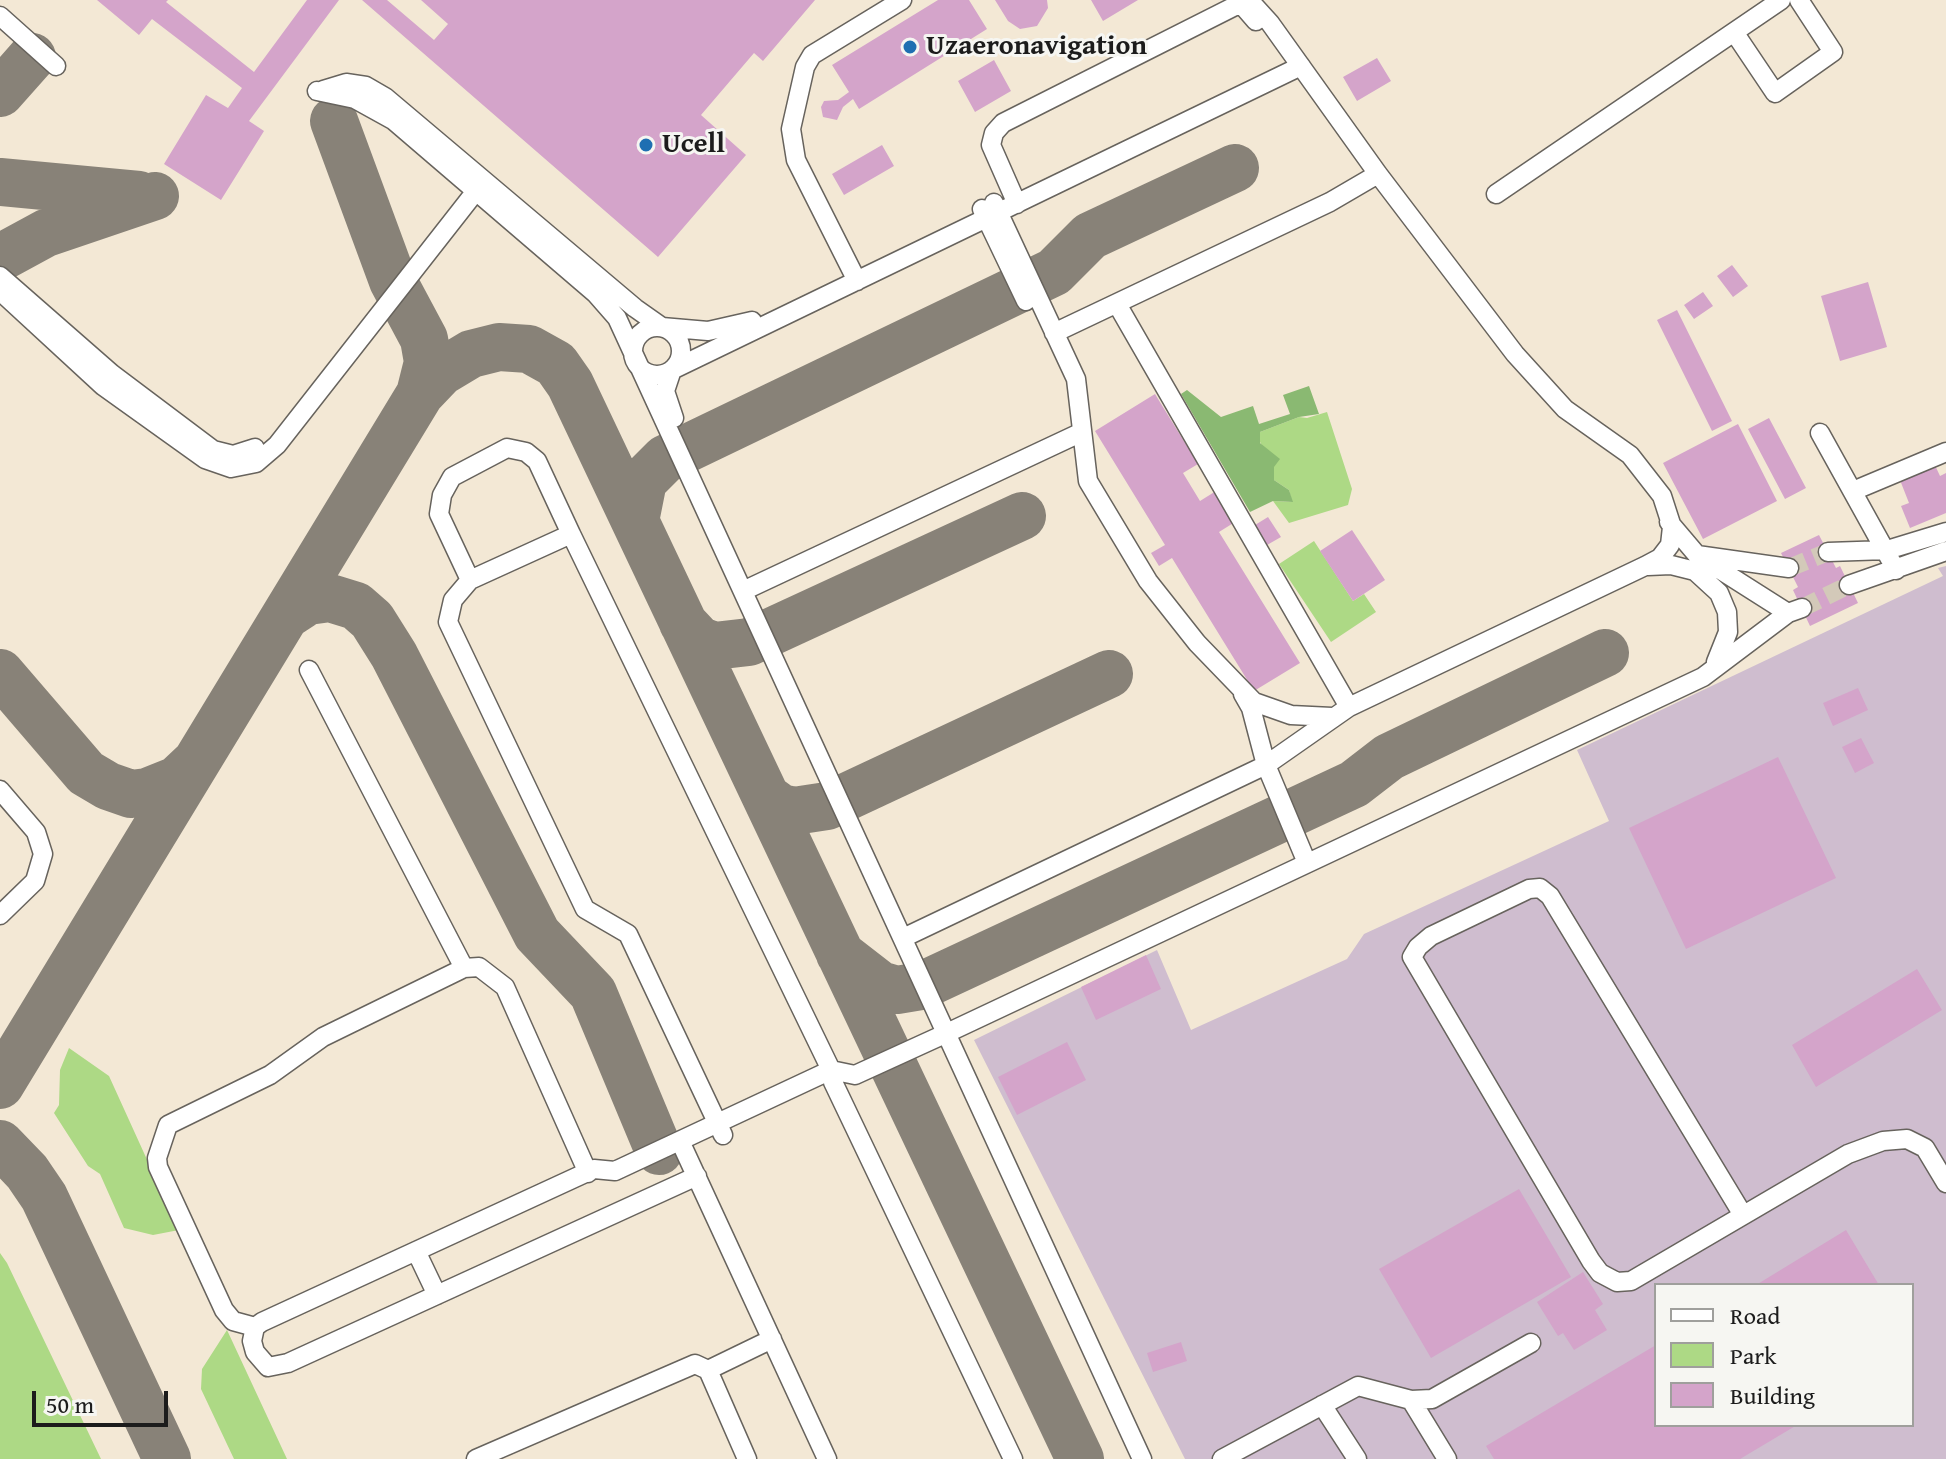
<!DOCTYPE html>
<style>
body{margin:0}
#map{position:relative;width:1946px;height:1459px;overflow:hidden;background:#f3e8d5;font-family:"Gentium Book Plus",serif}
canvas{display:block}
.legend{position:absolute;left:1654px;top:1283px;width:260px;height:144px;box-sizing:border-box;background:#f6f6f2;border:2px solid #9f9f9c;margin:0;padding:10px 14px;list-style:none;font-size:24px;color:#1c1c1c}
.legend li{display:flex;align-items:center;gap:16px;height:40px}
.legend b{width:40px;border:2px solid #9f9f9c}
.scale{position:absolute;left:32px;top:1391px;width:136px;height:36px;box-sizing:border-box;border:4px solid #1c1c1c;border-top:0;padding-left:10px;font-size:24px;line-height:28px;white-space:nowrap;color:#1c1c1c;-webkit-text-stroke:6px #f6f6f2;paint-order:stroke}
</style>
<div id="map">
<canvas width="1946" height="1459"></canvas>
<ul class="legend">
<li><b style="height:10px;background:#fff"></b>Road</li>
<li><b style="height:22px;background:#add985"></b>Park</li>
<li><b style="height:22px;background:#d4a4ca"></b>Building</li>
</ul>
<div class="scale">50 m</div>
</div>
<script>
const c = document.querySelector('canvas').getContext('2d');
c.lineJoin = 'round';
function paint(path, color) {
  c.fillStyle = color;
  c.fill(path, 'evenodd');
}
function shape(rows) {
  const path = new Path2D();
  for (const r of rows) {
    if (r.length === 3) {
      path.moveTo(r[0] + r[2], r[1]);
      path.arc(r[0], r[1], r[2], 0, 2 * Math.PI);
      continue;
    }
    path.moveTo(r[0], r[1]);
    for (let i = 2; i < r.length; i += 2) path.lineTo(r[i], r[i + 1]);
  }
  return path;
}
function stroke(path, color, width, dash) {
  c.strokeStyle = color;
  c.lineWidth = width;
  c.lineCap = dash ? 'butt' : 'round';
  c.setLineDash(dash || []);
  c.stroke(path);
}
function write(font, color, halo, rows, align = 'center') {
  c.font = font + ' "Gentium Book Plus",serif';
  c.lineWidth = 6;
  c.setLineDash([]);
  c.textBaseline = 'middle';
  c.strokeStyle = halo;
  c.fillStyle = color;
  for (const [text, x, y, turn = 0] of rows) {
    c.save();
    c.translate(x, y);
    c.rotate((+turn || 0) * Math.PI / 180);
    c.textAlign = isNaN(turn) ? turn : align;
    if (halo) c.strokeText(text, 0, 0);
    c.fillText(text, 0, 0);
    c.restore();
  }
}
const industrial = shape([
 [1946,566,1946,1459,1185,1459,974,1040,1157,950,1191,1030,1347,959,1364,934,1609,821,1577,750,1943,576,1938,568],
 [1656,1285,1912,1285,1912,1425,1656,1425]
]);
const green = shape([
 [1327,412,1352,489,1348,505,1289,523,1273,501,1292,502,1289,490,1274,480,1274,467,1260,442,1260,432,1299,417,1307,418],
 [1314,541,1353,601,1364,594,1376,612,1331,642,1279,564],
 [69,1048,109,1076,179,1230,153,1235,124,1228,100,1174,88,1166,54,1113,59,1105,60,1070],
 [0,1253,7,1263,101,1459,0,1459],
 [227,1330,287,1459,234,1459,201,1389,202,1369]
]);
const forest = shape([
 [1309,386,1319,414,1299,417,1260,432,1260,443,1280,459,1274,467,1274,480,1289,490,1293,502,1273,501,1250,512,1181,394,1187,390,1221,417,1253,406,1259,424,1290,414,1283,395]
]);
const taxiway = shape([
 [0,93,32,57],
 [334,121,393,281,424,339,428,362,420,394],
 [0,182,139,195],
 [0,258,46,233,155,196],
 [635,521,643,481,665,459,1054,272,1090,236,1235,168],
 [285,616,308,601,330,598,356,606,372,620,394,655,537,934,593,993,659,1151],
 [683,623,699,640,714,646,749,642,1022,516],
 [0,673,86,773,108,786,131,794,147,792,177,780,194,764],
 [766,797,781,808,794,811,827,806,1109,674],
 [840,954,880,985,897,990,921,986,1354,784,1389,757,1605,653],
 [0,1085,420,394,441,372,471,354,499,347,529,349,556,364,570,384,1080,1459],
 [0,1144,27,1172,44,1197,167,1459]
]);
const building = shape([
 [97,0,168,0,166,2,254,72,307,0,339,0,249,121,264,131,221,200,164,164,206,95,228,108,242,88,152,19,139,35],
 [362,0,387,0,434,40,448,24,421,0,815,0,763,61,754,53,701,115,746,155,658,257],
 [938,0,969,0,987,29,859,109,853,99,843,107,837,120,823,117,821,107,824,101,838,100,849,92,832,65],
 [995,0,1047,0,1048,8,1037,26,1020,29,1008,21],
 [1091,0,1138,0,1103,21],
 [1377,58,1391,81,1357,101,1343,77],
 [994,60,1011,91,975,112,958,81],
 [882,145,894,166,844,195,832,174],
 [1732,265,1748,286,1733,297,1717,276],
 [1868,282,1887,347,1840,361,1821,296],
 [1703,292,1713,306,1694,319,1684,305],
 [1677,310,1732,421,1712,431,1657,320],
 [1155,394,1198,464,1183,473,1200,501,1216,491,1235,522,1219,532,1300,663,1254,691,1172,558,1159,566,1151,553,1165,545,1095,431],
 [1769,418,1806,488,1785,499,1748,429],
 [1738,424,1777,501,1703,539,1663,463],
 [1933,461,1940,476,1946,473,1946,513,1910,528,1901,506,1909,503,1898,475],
 [1268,517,1281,537,1267,545,1255,525],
 [1352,530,1385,580,1353,601,1320,551],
 [1819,535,1836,568,1840,566,1858,603,1810,626,1793,590,1798,587,1781,553],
 [1858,688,1868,710,1833,726,1823,703],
 [1861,738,1874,763,1855,773,1842,747],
 [1778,757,1836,878,1686,949,1629,828],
 [1146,955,1161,989,1096,1020,1081,987],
 [1917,969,1942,1010,1816,1087,1792,1045],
 [1067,1042,1086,1080,1017,1115,998,1077],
 [1519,1189,1571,1277,1431,1358,1379,1269],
 [1846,1230,1879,1285,1756,1285],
 [1583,1272,1603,1304,1595,1310,1607,1330,1574,1350,1563,1333,1558,1336,1537,1302],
 [1181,1342,1187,1361,1153,1372,1147,1353],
 [1656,1345,1656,1425,1797,1425,1740,1459,1494,1459,1486,1446]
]);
const minorTunnel = shape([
 [1789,568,1828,552],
 [1802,608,1849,585]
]);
const minor = shape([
 [0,16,56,66],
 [1734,32,1775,93,1833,52,1799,0],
 [323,90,346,83,366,86,385,97,635,308,662,327,708,331,752,321],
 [317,91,355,99,393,120,596,294,617,318,1142,1459],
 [1496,194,1781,0],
 [994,203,1076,379,1088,481,1148,581,1197,643,1254,702,1291,715,1332,717],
 [1017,204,991,145,994,133,1003,123,1235,6,1243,6,1256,21],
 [982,209,1026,301],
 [0,276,112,374,213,450,233,455,255,448],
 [857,281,796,160,791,129,805,67,812,55,902,0],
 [0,291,103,386,205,459,231,468,256,463,277,445,483,182],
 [1117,304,1349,707],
 [657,351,24],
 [1054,333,1330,202,1378,174],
 [674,418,665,391,672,370,1301,66],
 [1820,433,1896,570],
 [1853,491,1946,452],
 [1669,522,1697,555,1789,568],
 [1828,552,1887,550,1946,532],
 [1703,559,1788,613],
 [1648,566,1671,565,1695,571,1719,593,1727,612,1728,632,1716,662],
 [470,580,439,514,442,495,452,477,507,448,526,452,537,461,571,534],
 [1849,585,1946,551],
 [743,591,1082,432],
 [309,670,464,968],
 [1243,694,1251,708,1266,765,1307,863],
 [0,790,36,832,43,854,35,881,0,915],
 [903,938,1266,765,1349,707,1645,566,1660,558,1670,545,1672,527,1662,496,1630,455,1565,409,1515,354,1378,174,1270,23,1249,0],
 [723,1135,628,934,585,909,448,622,453,600,470,580,571,534,831,1070,833,1082,1013,1459],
 [680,1141,827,1459],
 [697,1176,288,1363,268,1367,255,1352,252,1341,255,1327,262,1322,594,1169,615,1171,831,1070,855,1075,947,1033,1703,677,1788,613,1802,608],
 [1743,1215,1550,896,1540,888,1529,889,1431,936,1418,947,1412,957,1591,1261,1600,1273,1617,1282,1631,1281,1848,1154,1883,1141,1907,1139,1925,1148,1946,1183],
 [416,1251,437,1295],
 [255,1327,233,1321,224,1310,158,1167,157,1158,168,1125,270,1075,323,1037,464,968,479,967,505,987,588,1173],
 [708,1370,772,1339],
 [1411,1400,1447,1459],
 [1322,1405,1357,1459],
 [476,1459,695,1364,708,1370,747,1459],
 [1222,1459,1358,1386,1411,1400,1432,1399,1531,1343]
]);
const markers = [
 [910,47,8,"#1f6fb2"],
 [646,145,8,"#1f6fb2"]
];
const poiNames = [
 ["Uzaeronavigation",926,47],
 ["Ucell",662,145]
];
paint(industrial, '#cfbdcf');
paint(green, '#add985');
paint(forest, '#8ab972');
stroke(taxiway, '#888278', 48);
paint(building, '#d4a4ca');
stroke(minorTunnel, '#d3c9b9', 18, [18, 9]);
stroke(minor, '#67635d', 21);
stroke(minor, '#fff', 18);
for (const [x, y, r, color] of markers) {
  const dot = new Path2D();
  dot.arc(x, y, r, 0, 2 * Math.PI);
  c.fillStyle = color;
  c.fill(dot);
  stroke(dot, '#f6f6f2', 3);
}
write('bold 28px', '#1c1c1c', '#f6f6f2', poiNames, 'left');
</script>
